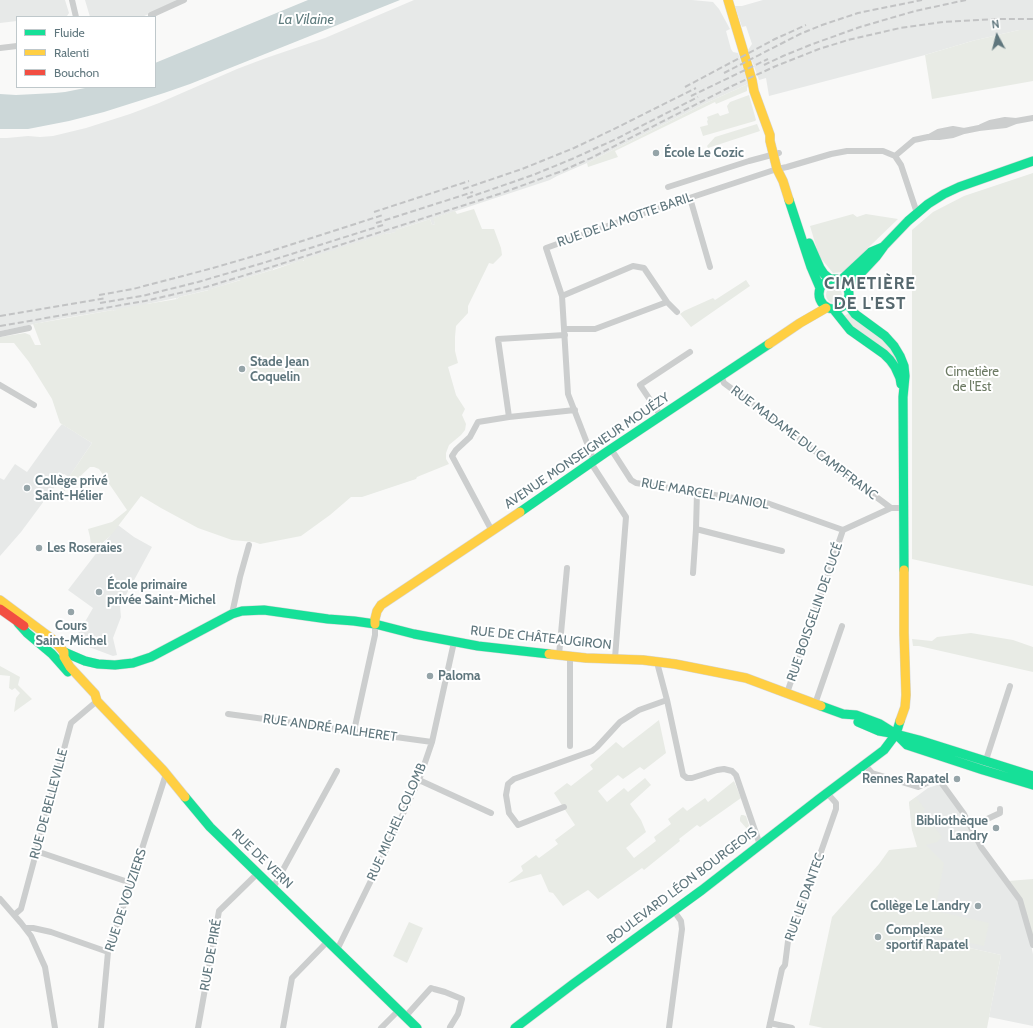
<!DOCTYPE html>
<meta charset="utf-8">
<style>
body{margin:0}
#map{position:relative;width:1033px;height:1028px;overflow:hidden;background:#f9f9f8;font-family:Cabin,sans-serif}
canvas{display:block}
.legend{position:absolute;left:16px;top:16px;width:140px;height:72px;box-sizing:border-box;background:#fff;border:1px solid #bfc8cb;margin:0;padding:5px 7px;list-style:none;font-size:12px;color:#5f767d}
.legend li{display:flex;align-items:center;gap:8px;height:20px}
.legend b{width:20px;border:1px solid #bfc8cb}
.north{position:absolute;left:977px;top:16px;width:40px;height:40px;-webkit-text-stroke:3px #fff;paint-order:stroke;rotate:353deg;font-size:11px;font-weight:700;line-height:16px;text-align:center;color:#5f767d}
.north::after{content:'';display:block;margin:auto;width:14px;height:18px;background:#5f767d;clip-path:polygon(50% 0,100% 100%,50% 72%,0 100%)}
</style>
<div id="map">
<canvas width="1033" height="1028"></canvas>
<ul class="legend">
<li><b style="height:5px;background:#16e098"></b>Fluide</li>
<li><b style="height:5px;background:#ffcf43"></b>Ralenti</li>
<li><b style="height:5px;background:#f24e42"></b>Bouchon</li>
</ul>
<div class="north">N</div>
</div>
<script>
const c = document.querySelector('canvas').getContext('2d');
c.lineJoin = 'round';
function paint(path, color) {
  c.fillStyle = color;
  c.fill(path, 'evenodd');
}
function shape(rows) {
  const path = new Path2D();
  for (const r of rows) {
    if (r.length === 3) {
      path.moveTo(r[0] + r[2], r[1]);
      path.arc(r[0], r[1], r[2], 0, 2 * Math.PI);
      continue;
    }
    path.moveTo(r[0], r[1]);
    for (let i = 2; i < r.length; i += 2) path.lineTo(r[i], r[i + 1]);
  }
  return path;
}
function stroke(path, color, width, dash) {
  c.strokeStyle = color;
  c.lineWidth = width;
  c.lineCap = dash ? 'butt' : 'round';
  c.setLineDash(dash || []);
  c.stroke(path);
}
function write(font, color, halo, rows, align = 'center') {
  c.font = font + ' Cabin,sans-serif';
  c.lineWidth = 4;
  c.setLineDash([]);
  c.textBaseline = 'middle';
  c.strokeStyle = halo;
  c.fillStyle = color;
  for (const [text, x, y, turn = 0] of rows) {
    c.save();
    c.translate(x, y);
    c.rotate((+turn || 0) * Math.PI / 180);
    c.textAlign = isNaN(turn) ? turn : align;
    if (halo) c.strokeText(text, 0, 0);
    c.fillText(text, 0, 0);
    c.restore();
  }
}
const built = shape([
 [0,0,65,0,69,13,67,16,54,17,17,17,17,21,0,23],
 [85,0,180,0,142,17,90,17],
 [414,0,692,0,713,2,719,9,730,29,726,31,731,49,733,52,738,53,748,84,706,103,587,163,557,176,550,180,453,212,434,218,435,224,432,225,430,219,396,230,396,232,388,234,388,233,336,251,273,269,273,271,271,270,243,279,243,281,241,281,240,280,211,289,211,290,209,291,208,290,179,297,176,299,176,298,147,304,147,305,114,311,113,310,59,319,0,331,0,138,7,138,28,136,40,137,53,136,86,128,130,114,159,103,237,69,266,58,325,38],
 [763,0,1033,0,1033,30,1019,30,972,41,925,55,769,96,766,78,759,80,748,50,752,44,746,26,742,27,735,6,742,6],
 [62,424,92,443,69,477,64,474,21,532,0,556,0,478,4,480,15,464,27,472,57,430],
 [118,525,134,537,152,547,120,606,121,617,113,638,117,655,113,656,89,647,75,639,93,608,68,590],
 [940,784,966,821,972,833,988,852,1017,900,1029,936,1033,954,1033,1026,989,1017,1001,955,929,939,935,911,926,845,912,830,909,802,928,788]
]);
const green = shape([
 [1019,30,1033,30,1033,81,932,99,925,55,972,41],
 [748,84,748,86,747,88,747,91,716,104,715,102,615,151,618,157,588,167,587,163,706,103],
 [749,95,756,120,755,121,703,136,700,127,708,125,707,121,708,120,707,117,718,113,720,116,729,113,727,106,730,102],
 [757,124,760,131,708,148,707,146,715,137],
 [1033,173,1033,586,912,559,912,230,933,212,964,196],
 [474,209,482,229,494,229,501,248,502,255,493,264,489,263,468,306,468,313,456,326,455,337,455,351,458,363,448,367,456,395,465,409,462,415,466,424,465,430,461,435,449,445,446,453,446,459,449,464,417,477,416,479,362,497,351,497,330,515,301,536,260,544,254,542,232,540,198,528,161,508,141,496,112,534,92,553,90,537,88,529,112,522,127,510,99,469,94,467,90,467,58,497,56,496,92,443,60,423,52,399,29,362,14,343,0,343,0,337,25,333,30,335,35,345,41,345,33,324,113,310,114,311,115,311,116,309,177,299,179,297,209,290,211,290,210,289,241,280,242,281,242,279,272,270,273,271,273,270,302,260,304,261,304,259,334,250,335,251,336,249,365,240,365,241,367,239,388,233,388,234,395,232,396,230,430,219,432,225,435,224,433,218,455,211,457,214],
 [853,214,857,217,866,214,898,219,843,272,833,273,819,256,810,226],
 [746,280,750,286,691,327,680,314,684,311,713,298,715,300],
 [834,295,8],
 [849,313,860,323,887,343,890,347,901,366,852,329,842,317],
 [971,633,1013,640,1033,647,1033,672,919,646,913,646,912,639,932,641,937,637],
 [0,666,20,677,18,685,32,699,14,712,16,698,20,693,15,688,12,690,9,688,10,676,0,675],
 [659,720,666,753,644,770,640,767,623,779,618,775,598,791,607,802,624,788,628,792,645,778,651,785,630,804,641,820,646,832,626,848,634,858,656,841,654,837,671,824,668,819,683,807,687,811,705,798,708,802,734,781,741,798,700,827,697,825,679,839,680,841,644,870,642,868,598,899,588,890,563,906,553,893,549,892,541,874,508,883,523,871,521,866,536,855,539,858,558,844,555,840,575,825,554,793,567,783,571,786,593,769,590,765,616,742,623,748],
 [916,797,925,809,923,811,942,837,937,842,926,845,944,863,935,911,989,923,984,946,930,934,929,939,1001,955,987,1028,823,1028,809,1025,832,917,879,864,889,850,917,847,912,830,909,802],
 [741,815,743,815,746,816,752,835,751,837,742,844,737,837,747,829,740,821,740,818],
 [1033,879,1033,938,1025,909,1008,881],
 [409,922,423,928,407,963,393,956]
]);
const water = shape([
 [308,0,400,0,190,84,164,93,104,112,69,121,28,129,0,129,0,94,16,95,55,93,65,92,90,87,155,87,155,63]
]);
const street = shape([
 [72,0,76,17],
 [151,15,184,0],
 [0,48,17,46],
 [981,127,990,123,1005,120,1016,121],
 [929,137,938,132,953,129,964,131],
 [895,156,914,140,928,137,939,137,953,135,964,131,979,128,1006,125,1016,121,1033,118],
 [668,187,749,161,779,153],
 [690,198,710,267],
 [562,296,633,266,644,268,667,302,677,312],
 [564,329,595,329,667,302],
 [0,334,29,328],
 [721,376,724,383,891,508],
 [0,385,34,405],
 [661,416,640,385,690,352],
 [509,417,498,339,565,335],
 [611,449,631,480,636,483,767,503,843,530,891,508,903,508],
 [594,461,568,394,562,296,546,248,641,214,777,169,787,167,831,154,847,151,883,151,895,156,901,165,917,213],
 [591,463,626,517,615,658],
 [696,529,782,551],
 [492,531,452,456,456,450,470,437,478,422,509,417,575,410],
 [693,573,696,529,697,492],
 [232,614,240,577,249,545],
 [559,655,567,568],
 [657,662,659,670,667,700,683,775,687,778,692,778,717,770,724,769,732,771,736,775,760,845],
 [787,693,843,530],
 [815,704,842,626],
 [228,714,432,742],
 [354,731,375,635,375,624],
 [570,746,570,656],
 [985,763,1010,686],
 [865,765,872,773,918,787,929,782,940,781,964,814,981,847,1020,900,1033,945],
 [419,780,491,813],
 [564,807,518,825,509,813,506,795,508,784,514,779,592,751,597,747,620,722,639,710,667,700],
 [985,820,1000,813,1000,809],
 [36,851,131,883],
 [273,888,337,771],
 [0,899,21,923,31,936,45,967,55,1028],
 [14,915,21,909,71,723,97,701],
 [25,928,33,928,51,932,108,952],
 [337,950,383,856,419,780,432,742,454,642],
 [405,1017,431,988,434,989,445,992,462,999,458,1014,450,1027],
 [770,1023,792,1028],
 [101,1028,108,952,131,883,166,774],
 [198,1028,219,911,258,873],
 [283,1028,292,978,328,941],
 [381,1028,398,1011],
 [669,1028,682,929,681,921,674,911],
 [769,1028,782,969,785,965,788,941,797,920,836,809,836,803,827,793]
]);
const fast = shape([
 [789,200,811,267,820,288],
 [809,243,820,268,824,274,830,279],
 [834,294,15],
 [841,280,871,252,883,247],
 [848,287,876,257,884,246,908,221,928,204,944,194,959,187,1033,161],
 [847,303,855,314,885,336,894,346,900,356,904,366,905,376,903,397,904,570],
 [834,310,850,330,884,354,890,360,895,367,900,378,901,384],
 [520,512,605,453,769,344],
 [18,623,27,633,52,654,68,672],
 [64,652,85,661,98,664,115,665,133,663,151,657,232,614,242,611,264,610,328,619,354,621,375,624,414,634,478,646,549,654],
 [821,706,843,714,856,715,880,724,896,734,907,745,983,770,1033,785],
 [858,722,879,731,896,734,919,740,1033,776],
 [185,797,210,827,417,1028],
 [515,1028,573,984,702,890,819,799,884,750,896,734,900,721]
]);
const slow = shape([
 [728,0,752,80,754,91,770,135,770,141,777,169,783,181,789,200],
 [769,344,800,323,826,308],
 [0,600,51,638,59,646,64,652,64,657,70,667,95,694,97,701,163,770,185,797],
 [375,624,375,619,377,611,381,605,520,512],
 [549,654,586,658,643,660,675,664,746,678,821,706],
 [900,721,905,707,906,695,904,633,904,570]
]);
const jam = shape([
 [0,609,24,626]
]);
const rail = shape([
 [764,65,783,56,810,45,860,27,915,11,966,0],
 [724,73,800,34,822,25,858,13,922,0],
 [685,87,775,39,806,25],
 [691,96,768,59],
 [463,189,522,169,574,148,612,130,696,88],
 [467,198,533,175,572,159,616,139,698,97],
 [374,212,469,181],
 [376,223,473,192],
 [99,295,133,289,213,268,268,252,383,215],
 [100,303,142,296,198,282,263,263,383,225],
 [0,316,106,298],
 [0,326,145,301,206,287,262,270,499,194,562,171,593,157,732,86,776,66,819,49,848,40,900,28,943,22,996,19,1033,19]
]);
const markers = [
 [656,153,4,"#95a4a8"],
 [242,369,4,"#95a4a8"],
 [27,488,4,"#95a4a8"],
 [39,548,4,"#95a4a8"],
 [99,592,4,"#95a4a8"],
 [71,612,4,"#95a4a8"],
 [430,676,4,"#95a4a8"],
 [957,779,4,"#95a4a8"],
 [996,828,4,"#95a4a8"],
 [978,906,4,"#95a4a8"],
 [878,937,4,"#95a4a8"]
];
const poiNames = [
 ["École Le Cozic",664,153],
 ["Stade Jean",250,362],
 ["Coquelin",250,377],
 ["Collège privé",35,481],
 ["Saint-Hélier",35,496],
 ["Les Roseraies",47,548],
 ["École primaire",107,585],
 ["privée Saint-Michel",107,600],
 ["Cours",71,626,"center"],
 ["Saint-Michel",71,641,"center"],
 ["Paloma",438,676],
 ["Rennes Rapatel",949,779,"right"],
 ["Bibliothèque",988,821,"right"],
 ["Landry",988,836,"right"],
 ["Collège Le Landry",970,906,"right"],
 ["Complexe",886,930],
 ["sportif Rapatel",886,945]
];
const streetNames = [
 ["RUE DE LA MOTTE BARIL",625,220,-19],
 ["RUE MADAME DU CAMPFRANC",804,443,37],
 ["AVENUE MONSEIGNEUR MOUÉZY",587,451,-34],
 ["RUE MARCEL PLANIOL",705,494,10],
 ["RUE BOISGELIN DE CUCÉ",815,612,-71],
 ["RUE DE CHÂTEAUGIRON",541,638,6],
 ["RUE ANDRÉ PAILHERET",330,728,8],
 ["RUE DE BELLEVILLE",49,804,-75],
 ["RUE MICHEL COLOMB",397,822,-66],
 ["RUE DE VERN",262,859,44],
 ["BOULEVARD LÉON BOURGEOIS",682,886,-37],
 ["RUE LE DANTEC",805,897,-70],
 ["RUE DE VOUZIERS",126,900,-72],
 ["RUE DE PIRÉ",211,955,-80]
];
const parkNames = [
 ["Cimetière",972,372],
 ["de l'Est",972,387]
];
const waterNames = [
 ["La Vilaine",306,20]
];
const districtNames = [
 ["CIMETIÈRE",870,284],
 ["DE L'EST",870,304]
];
paint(built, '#e7e9e8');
paint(green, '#e8ebe5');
paint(water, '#ccd7d8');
stroke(fast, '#d5d6d6', 10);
stroke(slow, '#d5d6d6', 10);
stroke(jam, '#d5d6d6', 10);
stroke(street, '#cccece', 6);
stroke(fast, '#16e098', 9);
stroke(slow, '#ffcf43', 9);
stroke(jam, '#f24e42', 9);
stroke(rail, '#c2c3c4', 2, [6, 3]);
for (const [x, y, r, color] of markers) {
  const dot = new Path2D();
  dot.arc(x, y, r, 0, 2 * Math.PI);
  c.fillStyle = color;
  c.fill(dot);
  stroke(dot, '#fff', 1.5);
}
write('bold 13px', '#5f767d', '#fff', poiNames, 'left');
write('13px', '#5f767d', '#fff', streetNames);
write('13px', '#6c7a63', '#fff', parkNames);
write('italic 14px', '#5e7b7d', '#fff', waterNames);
c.letterSpacing = '1px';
write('bold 17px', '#56686e', '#fff', districtNames);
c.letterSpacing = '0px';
</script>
